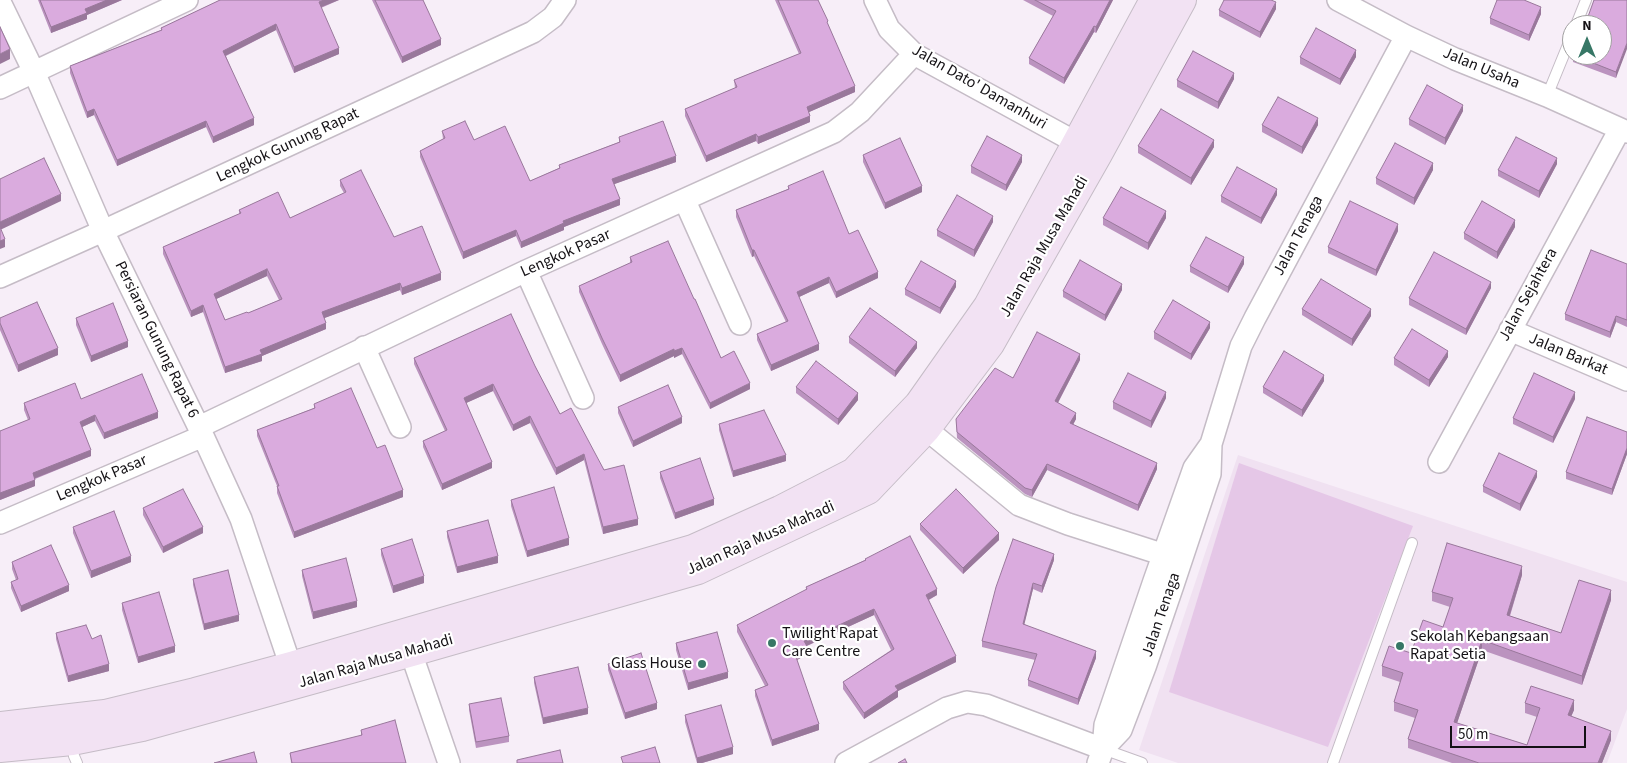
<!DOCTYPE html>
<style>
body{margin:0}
#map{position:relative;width:1627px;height:763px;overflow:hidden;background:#f7eef8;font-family:"Source Sans 3",sans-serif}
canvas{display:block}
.north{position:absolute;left:1562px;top:15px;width:50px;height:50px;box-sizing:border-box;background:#fff;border:1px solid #a1a0a1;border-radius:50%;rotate:0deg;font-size:14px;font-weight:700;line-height:20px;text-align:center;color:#141115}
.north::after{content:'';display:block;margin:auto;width:18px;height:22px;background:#377766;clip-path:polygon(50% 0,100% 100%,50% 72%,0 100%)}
.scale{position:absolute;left:1450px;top:726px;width:136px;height:22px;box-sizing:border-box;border:2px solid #141115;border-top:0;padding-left:6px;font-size:15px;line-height:18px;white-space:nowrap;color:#141115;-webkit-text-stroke:4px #fff;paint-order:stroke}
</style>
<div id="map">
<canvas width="1627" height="763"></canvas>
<div class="north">N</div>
<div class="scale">50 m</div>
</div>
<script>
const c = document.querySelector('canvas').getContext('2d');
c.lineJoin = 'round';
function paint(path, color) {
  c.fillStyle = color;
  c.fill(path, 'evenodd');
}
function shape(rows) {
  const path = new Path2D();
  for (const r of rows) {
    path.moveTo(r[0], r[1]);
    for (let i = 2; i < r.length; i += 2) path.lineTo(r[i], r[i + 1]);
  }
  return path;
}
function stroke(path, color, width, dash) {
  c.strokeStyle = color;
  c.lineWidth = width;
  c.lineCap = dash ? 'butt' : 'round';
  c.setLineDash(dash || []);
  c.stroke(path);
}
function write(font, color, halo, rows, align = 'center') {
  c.font = font + ' "Source Sans 3",sans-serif';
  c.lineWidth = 4.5;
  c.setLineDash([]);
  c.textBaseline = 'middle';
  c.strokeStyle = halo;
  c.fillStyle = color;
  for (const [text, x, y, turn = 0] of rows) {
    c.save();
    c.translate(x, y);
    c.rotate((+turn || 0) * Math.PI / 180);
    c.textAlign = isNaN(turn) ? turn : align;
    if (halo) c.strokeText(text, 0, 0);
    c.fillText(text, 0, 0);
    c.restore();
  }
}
const built = shape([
 [1238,455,1627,582,1627,709,1607,763,1178,763,1139,750]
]);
const green = shape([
 [1239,463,1413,526,1328,747,1169,692]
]);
const lane = shape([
 [1576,25,1586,0],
 [1547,96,1572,35],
 [72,742,74,756,77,763],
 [1103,749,1142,763],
 [1333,763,1412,543]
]);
const street = shape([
 [875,0,889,29,914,54,1090,150],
 [1338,0,1406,36,1455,59,1547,96,1627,132],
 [0,2,34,72,103,231,203,436,241,519,295,679],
 [0,88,187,0],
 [685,201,740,324],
 [526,271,583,398],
 [0,277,103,231,533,32,553,17,565,0],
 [1510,330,1627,380],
 [364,347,400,427],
 [199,427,526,271,834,132,860,112,914,54],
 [926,429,1019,505,1068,524,1177,559],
 [1439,462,1620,129],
 [0,523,203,436],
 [406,638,449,763],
 [1103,749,1121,730,1145,667,1173,585,1210,474,1211,444,1241,346,1255,318,1406,36],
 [846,763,947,708,967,702,986,705,1103,749],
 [1098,763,1103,749,1105,725,1154,581,1194,468,1211,444]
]);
const secondary = shape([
 [0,726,105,714,195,692,291,666,693,549,780,510,854,472,919,404,988,306,1154,0],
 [0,748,72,741,142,727,412,652,698,570,868,490,926,429,990,344,1098,154,1182,0]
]);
const wall = shape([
 [38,0,122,0,87,15,87,19,51,33],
 [220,0,339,0,321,8,339,54,294,73,276,30,226,56,254,125,213,143,206,127,117,166,94,115,87,118,70,73,70,66,161,30,161,28],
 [372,0,423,0,441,45,402,63],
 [775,0,818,0,855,92,809,112,810,122,758,144,756,141,706,162,685,116,685,109,735,88,734,80,799,54],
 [1023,0,1113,0,1096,33,1094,32,1064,84,1029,64,1029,58,1053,16],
 [1627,0,1616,78,1573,62,1573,55],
 [1276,9,1260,38,1219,16,1219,10],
 [1541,14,1529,41,1490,24,1490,18],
 [1300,57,1356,57,1340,85,1300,64],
 [1234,79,1218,109,1177,87,1177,80],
 [1463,111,1445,145,1409,125,1409,119],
 [1262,125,1318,125,1302,154,1262,132],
 [442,131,474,140,530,181,559,168,559,165,619,142,619,137,676,162,614,184,620,205,564,227,564,230,521,248,516,236,463,259,420,157,420,151,443,139],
 [1138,146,1214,147,1191,185,1138,153],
 [863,155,922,192,885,209,863,162],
 [1022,162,1006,191,971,173,971,166],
 [1557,164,1539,198,1498,176,1498,170],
 [1433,170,1414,205,1376,184,1376,178],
 [340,180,394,237,441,280,402,295,400,290,324,318,326,329,262,356,262,361,225,373,203,312,191,317,163,254,163,247,239,214,239,210,290,218,344,193,340,186],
 [267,276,279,300,248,313,225,320,216,299],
 [788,186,849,234,878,278,836,298,829,283,799,297,819,350,771,371,757,340,757,334,786,322,754,256,752,257,736,217,736,210,788,189],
 [1277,195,1261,224,1221,202,1221,196],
 [1103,218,1166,218,1148,250,1103,225],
 [993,222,974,257,937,236,937,230],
 [1515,227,1497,259,1464,239,1464,233],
 [1398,231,1376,276,1328,253,1328,247],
 [630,257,694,299,721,358,750,389,710,409,682,354,674,358,674,356,620,382,602,344,579,292,579,286,630,263],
 [1244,264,1228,293,1190,272,1190,266],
 [1627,264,1627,327,1616,322,1610,338,1565,320,1565,314],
 [956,287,940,314,905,295,905,289],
 [1491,288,1466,335,1409,305,1409,298],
 [1122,290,1105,321,1063,297,1063,291],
 [1302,309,1371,316,1352,346,1302,315],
 [0,318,58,355,18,372,0,330],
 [76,318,128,347,91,362,76,325],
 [1210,328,1191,360,1154,339,1154,332],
 [849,337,917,348,895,377,849,343],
 [1448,357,1429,387,1394,365,1394,358],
 [414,358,535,366,560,414,604,470,638,525,603,534,584,460,556,475,530,423,513,431,493,391,466,403,492,468,442,490,423,447,423,441,445,431,414,364],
 [1080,360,1058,403,1076,419,1073,425,1157,469,1138,511,1047,470,1032,497,1025,494,957,438,956,419,1013,378],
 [1324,381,1302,417,1263,393,1263,387],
 [796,387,858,400,838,425,796,393],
 [1166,398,1151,428,1113,409,1113,402],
 [81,399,158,418,104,439,95,421,82,427,91,456,35,479,35,486,0,500,0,431,28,420,24,410,24,403],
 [1575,399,1553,443,1513,424,1513,418],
 [314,404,377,448,403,497,294,538,277,493,277,486,257,436,257,430,314,408],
 [618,407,682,423,633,447,618,413],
 [719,424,786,461,733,477,719,430],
 [1627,432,1627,454,1612,495,1566,479,1566,472],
 [660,472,714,505,675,519,660,478],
 [1537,477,1520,511,1483,492,1483,486],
 [511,500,569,545,527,557,511,506],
 [143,508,203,533,163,553,143,515],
 [920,524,999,540,963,574,920,530],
 [73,527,131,562,91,578,73,533],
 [447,531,498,563,457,573,447,537],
 [381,549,424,583,393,593,381,555],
 [865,559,937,595,929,600,956,662,898,691,898,697,864,719,843,689,843,682,891,650,874,615,807,646,808,654,797,660,819,730,772,746,755,696,755,690,765,686,737,632,737,625,806,590,806,587,865,560],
 [1054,560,1042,593,1033,589,1024,624,1096,658,1078,705,1028,686,1028,680,1035,660,982,647,982,641],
 [12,562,69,591,21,612,11,588,11,582,16,580,12,569],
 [302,570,357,607,313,619,302,576],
 [1522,575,1510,616,1561,633,1611,600,1582,685,1482,650,1457,723,1527,745,1537,717,1525,713,1525,703,1574,710,1571,716,1611,740,1602,763,1452,763,1408,748,1408,739,1415,718,1394,711,1394,702,1400,682,1382,676,1382,666,1411,653,1443,627,1450,607,1432,601,1432,592],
 [193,579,239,621,204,630,193,585],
 [122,603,175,652,138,663,122,610],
 [56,633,92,639,109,671,68,682,56,639],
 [676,643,728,678,688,690,676,650],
 [608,664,657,709,625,719,608,670],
 [534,677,588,714,543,724,534,683],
 [469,704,509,736,509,742,476,748,469,710],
 [685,715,733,754,702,763,697,763,685,722],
 [361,730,406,763,291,763,290,753,361,736]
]);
const shadedWall = shape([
 [107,0,122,0,87,15,87,19,51,33,51,27,85,9],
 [324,0,339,0,319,8,319,2],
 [1110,0,1113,0,1096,33,1096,27],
 [1276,2,1276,9,1260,38,1260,32],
 [1541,7,1541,14,1529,41,1529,35],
 [276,24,276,30,223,57,223,51],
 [1094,26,1094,32,1064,84,1064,78],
 [441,39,441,45,402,63,402,57],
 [1627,43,1627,49,1616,78,1616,72],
 [339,48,339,54,294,73,294,67],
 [10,49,10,59,0,64,0,54],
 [1356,50,1356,57,1340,85,1340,79],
 [1234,73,1234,79,1218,109,1218,102],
 [855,86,855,92,807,113,807,107],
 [1463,105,1463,111,1445,145,1445,138],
 [94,109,94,115,87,118,87,112],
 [810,116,810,122,758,144,758,137],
 [254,118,254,125,213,143,213,137],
 [1318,118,1318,125,1302,154,1302,147],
 [206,121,206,127,117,166,117,160],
 [756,134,756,141,706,162,706,156],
 [1214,140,1214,147,1191,185,1191,178],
 [1022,155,1022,162,1006,191,1006,185],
 [676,156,676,162,612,185,612,179],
 [1557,158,1557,164,1539,198,1539,191],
 [1433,163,1433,170,1414,205,1414,198],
 [922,186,922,192,885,209,885,203],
 [1277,189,1277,195,1261,224,1261,218],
 [61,194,61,201,0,230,0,222],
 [620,199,620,205,564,227,564,230,521,248,521,242,563,221],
 [1166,211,1166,218,1148,250,1148,243],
 [993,216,993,222,974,257,974,250],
 [1515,220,1515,227,1497,259,1497,252],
 [1398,224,1398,231,1376,276,1376,270],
 [516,230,516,236,463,259,463,252],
 [5,239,5,247,0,249,0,241],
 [752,250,754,250,754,256,752,257],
 [1244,257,1244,264,1228,293,1228,287],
 [267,269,267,276,214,300,214,294],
 [878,272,878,278,836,298,836,292],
 [441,273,441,280,402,295,402,288],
 [829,277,829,283,797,298,797,292],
 [956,281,956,287,940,314,940,308],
 [1491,282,1491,288,1466,335,1466,329],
 [400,283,400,290,322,319,322,312],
 [1122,284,1122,290,1105,321,1105,315],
 [203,305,203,312,191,317,191,311],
 [1371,309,1371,316,1352,346,1352,339],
 [1616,316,1616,322,1610,338,1610,332],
 [1210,322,1210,328,1191,360,1191,354],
 [326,323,326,329,262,356,262,361,225,373,225,367,260,350],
 [128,341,128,347,91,362,91,356],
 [917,342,917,348,895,377,895,371],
 [819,344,819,350,771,371,771,365],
 [58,348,58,355,18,372,18,365],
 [682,348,682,354,674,358,674,351],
 [674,349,674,356,620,382,620,375],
 [1448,351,1448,357,1429,387,1429,380],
 [1080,354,1080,360,1055,408,1055,401],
 [1324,375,1324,381,1302,417,1302,410],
 [750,383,750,389,710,409,710,403],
 [493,384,493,391,464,404,464,398],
 [1166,392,1166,398,1151,428,1151,421],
 [1575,392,1575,399,1553,443,1553,437],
 [858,393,858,400,838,425,838,419],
 [158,412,158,418,104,439,104,433],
 [1076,413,1076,419,1070,430,1070,423],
 [95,415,95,421,80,428,80,422],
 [530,416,530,423,513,431,513,425],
 [682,417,682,423,633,447,633,441],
 [1627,448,1627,454,1612,495,1612,489],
 [91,450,91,456,33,479,33,473],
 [584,454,584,460,556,475,556,468],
 [786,455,786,461,733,477,733,471],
 [492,462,492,468,442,490,442,484],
 [1157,463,1157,469,1138,511,1138,505],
 [1047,464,1047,470,1032,497,1032,490],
 [1537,471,1537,477,1520,511,1520,504],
 [35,480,35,486,0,500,0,493],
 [403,490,403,497,294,538,294,532],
 [714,499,714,505,675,519,675,513],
 [638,519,638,525,603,534,603,527],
 [203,527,203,533,163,553,163,547],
 [999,533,999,540,963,574,963,568],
 [569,538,569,545,527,557,527,551],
 [1054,554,1054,560,1042,593,1042,586],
 [131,556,131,562,91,578,91,571],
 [498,556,498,563,457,573,457,567],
 [1522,566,1522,575,1507,624,1507,615],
 [424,576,424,583,393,593,393,586],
 [1033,583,1033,589,1023,630,1023,624],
 [69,585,69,591,21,612,21,606],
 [937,589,937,595,926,601,926,595],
 [1611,590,1611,600,1582,685,1582,676],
 [357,601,357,607,313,619,313,612],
 [874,609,874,615,804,647,804,641],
 [239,615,239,621,204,630,204,624],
 [1482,640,1482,650,1454,732,1454,722],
 [175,646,175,652,138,663,138,657],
 [808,648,808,654,795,661,795,654],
 [1096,651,1096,658,1078,705,1078,699],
 [956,656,956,662,898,691,898,697,864,719,864,713,895,686],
 [109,664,109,671,68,682,68,676],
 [728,672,728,678,688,690,688,683],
 [1574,700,1574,710,1568,724,1568,715],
 [657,703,657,709,625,719,625,713],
 [588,708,588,714,543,724,543,718],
 [819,724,819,730,772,746,772,740],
 [1611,731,1611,740,1602,763,1598,763],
 [733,747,733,754,702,763,697,763,697,758]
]);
const building = shape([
 [40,0,107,0,85,9,87,13,51,27,40,0],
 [220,0,324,0,319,2,339,48,294,67,276,24,223,51,254,118,213,137,206,121,117,160,94,109,87,112,70,66,162,30,161,28,220,0],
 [375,0,423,0,441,39,402,57,375,0],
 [778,0,818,0,828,21,827,22,855,86,807,107,810,116,758,137,756,134,706,156,685,109,737,87,734,80,801,53,778,0],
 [1035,0,1110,0,1096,27,1094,26,1064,78,1029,58,1056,11,1035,0],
 [1224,0,1271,0,1276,2,1260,32,1219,10,1224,0],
 [1497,0,1524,0,1541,7,1529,35,1490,18,1497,0],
 [1594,0,1627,0,1627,43,1616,72,1573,55,1602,55,1602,25,1585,25,1594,0],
 [0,27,10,49,0,54,0,27],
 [1316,28,1356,50,1340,79,1300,57,1316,28],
 [1193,51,1234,73,1218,102,1177,80,1193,51],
 [1427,85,1463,105,1445,138,1409,119,1427,85],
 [1278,97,1318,118,1302,147,1262,125,1278,97],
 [1161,109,1214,140,1191,178,1138,146,1161,109],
 [465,121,474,140,505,126,530,181,560,168,559,165,620,142,619,137,663,121,676,156,612,179,620,199,563,221,564,223,521,242,516,230,463,252,420,151,445,138,442,131,465,121],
 [987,136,1022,155,1006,185,971,166,987,136],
 [1516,137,1557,158,1539,191,1498,170,1516,137],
 [900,138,922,186,885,203,863,155,900,138],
 [1395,143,1433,163,1414,198,1376,178,1395,143],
 [44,158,61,194,0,222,0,179,44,158],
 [1237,167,1277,189,1261,218,1221,196,1237,167],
 [361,170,394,237,422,226,441,273,402,288,400,283,322,312,326,323,260,350,262,354,225,367,203,305,191,311,163,247,241,213,239,210,278,192,290,218,346,192,340,180,361,170],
 [267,269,282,299,248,313,247,312,225,320,214,294,267,269],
 [823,171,849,234,858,230,878,272,836,292,829,277,797,292,819,344,771,365,757,334,788,321,754,250,752,250,736,210,789,189,788,186,823,171],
 [1121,187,1166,211,1148,243,1103,218,1121,187],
 [957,195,993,216,974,250,937,230,957,195],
 [1350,201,1398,224,1376,270,1328,247,1350,201],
 [1482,201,1515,220,1497,252,1464,233,1482,201],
 [0,227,5,239,0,241,0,227],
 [1206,237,1244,257,1228,287,1190,266,1206,237],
 [668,241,694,299,695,299,721,358,734,351,750,383,710,403,682,348,674,351,674,349,620,375,602,338,579,286,632,262,630,257,668,241],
 [1591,250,1627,264,1627,320,1616,316,1610,332,1565,314,1591,250],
 [1434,252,1491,282,1466,329,1409,298,1434,252],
 [1080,260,1122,284,1105,315,1063,291,1080,260],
 [921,261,956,281,940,308,905,289,921,261],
 [1321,279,1371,309,1352,339,1302,309,1321,279],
 [1173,300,1210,322,1191,354,1154,332,1173,300],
 [37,302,58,348,18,365,0,323,0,318,37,302],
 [113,303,128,341,91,356,76,318,113,303],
 [870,308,917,342,895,371,849,337,870,308],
 [511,314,535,366,560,414,571,408,604,470,624,465,638,519,603,527,584,454,556,468,530,416,513,425,493,384,464,398,492,462,442,484,423,441,447,430,414,358,511,314],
 [1412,329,1448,351,1429,380,1394,358,1412,329],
 [1037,332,1080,354,1055,401,1076,413,1070,423,1157,463,1138,505,1047,464,1032,490,1025,488,957,432,956,419,995,368,1013,378,1037,332],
 [1284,351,1324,375,1302,410,1263,387,1284,351],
 [816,361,858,393,838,419,796,387,816,361],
 [1128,373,1166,392,1151,421,1113,402,1128,373],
 [1534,373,1575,392,1553,437,1513,418,1534,373],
 [142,374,158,412,104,433,95,415,80,422,91,450,33,473,35,480,0,493,0,431,30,419,24,403,75,383,81,399,142,374],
 [668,385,682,417,633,441,618,407,668,385],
 [351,388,377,448,385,445,403,490,294,532,277,486,279,486,257,430,315,408,314,404,351,388],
 [764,410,786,455,733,471,719,424,764,410],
 [1587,417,1627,432,1627,448,1612,489,1566,472,1587,417],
 [1499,453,1537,471,1520,504,1483,486,1499,453],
 [700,458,714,499,675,513,660,472,700,458],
 [554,487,569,538,527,551,511,500,554,487],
 [183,489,203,527,163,547,143,508,183,489],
 [956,489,999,533,963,568,920,524,956,489],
 [114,511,131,556,91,571,73,527,114,511],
 [488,520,498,556,457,567,447,531,488,520],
 [910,536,937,589,926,595,956,656,895,686,898,690,864,713,843,682,894,649,874,609,804,641,808,648,795,654,819,724,772,740,755,690,768,685,737,625,807,589,806,587,866,560,865,559,910,536],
 [412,539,424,576,393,586,381,549,412,539],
 [1013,539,1054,554,1042,586,1033,583,1023,624,1096,651,1078,699,1028,680,1037,654,982,641,996,587,1013,539],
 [1447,543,1522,566,1507,615,1561,633,1579,580,1611,590,1582,676,1482,640,1454,722,1527,745,1540,708,1525,703,1531,686,1574,700,1568,715,1611,731,1598,763,1479,763,1408,739,1418,710,1394,702,1403,673,1382,666,1389,646,1411,653,1423,620,1443,627,1453,598,1432,592,1447,543],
 [51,545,69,585,21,606,11,582,18,579,12,562,51,545],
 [346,558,357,601,313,612,302,570,346,558],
 [228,570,239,615,204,624,193,579,228,570],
 [159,592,175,646,138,657,122,603,159,592],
 [86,625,92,639,101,635,109,664,68,676,56,633,86,625],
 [717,632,728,672,688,683,676,643,717,632],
 [641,653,657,703,625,713,608,664,641,653],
 [578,667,588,708,543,718,534,677,578,667],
 [501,698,509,736,476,742,469,704,501,698],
 [721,705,733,747,697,758,685,715,721,705],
 [395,720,406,763,292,763,290,753,362,735,361,730,395,720],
 [655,747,660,763,623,763,621,757,655,747],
 [560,750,563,763,517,763,517,760,560,750],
 [254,752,257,763,214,763,254,752],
 [905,759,907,763,898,763,905,759]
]);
const markers = [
 [772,643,5,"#377766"],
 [1400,646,5,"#377766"],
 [702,664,5,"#377766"]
];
const streetNames = [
 ["Jalan Usaha",1481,69,23],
 ["Jalan Dato' Damanhuri",979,88,30],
 ["Lengkok Gunung Rapat",288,146,-25],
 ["Jalan Tenaga",1299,236,-62],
 ["Jalan Raja Musa Mahadi",1045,247,-60],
 ["Lengkok Pasar",566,254,-24],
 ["Jalan Sejahtera",1529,295,-61],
 ["Persiaran Gunung Rapat 6",156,340,64],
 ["Jalan Barkat",1568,355,23],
 ["Lengkok Pasar",102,479,-23],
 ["Jalan Raja Musa Mahadi",761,539,-24],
 ["Jalan Tenaga",1162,615,-71],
 ["Jalan Raja Musa Mahadi",376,662,-16]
];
const poiNames = [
 ["Twilight Rapat",782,634],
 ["Care Centre",782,652],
 ["Sekolah Kebangsaan",1410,637],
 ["Rapat Setia",1410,655],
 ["Glass House",692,664,"right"]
];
paint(built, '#f0e1f1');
paint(green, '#e5c7e7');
stroke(lane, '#c5bcc6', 12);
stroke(street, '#c5bcc6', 24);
stroke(secondary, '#c5bcc6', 30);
stroke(lane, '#fff', 10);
stroke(street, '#fff', 21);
stroke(secondary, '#f2e2f3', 28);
paint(wall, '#bb93bf');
paint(shadedWall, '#99789b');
paint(building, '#daabde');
stroke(building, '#99789b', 1);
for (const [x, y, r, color] of markers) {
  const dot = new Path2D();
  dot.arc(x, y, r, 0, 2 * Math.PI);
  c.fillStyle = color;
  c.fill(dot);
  stroke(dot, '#fff', 2);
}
write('16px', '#141115', '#fff', streetNames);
write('16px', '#141115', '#fff', poiNames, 'left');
</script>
